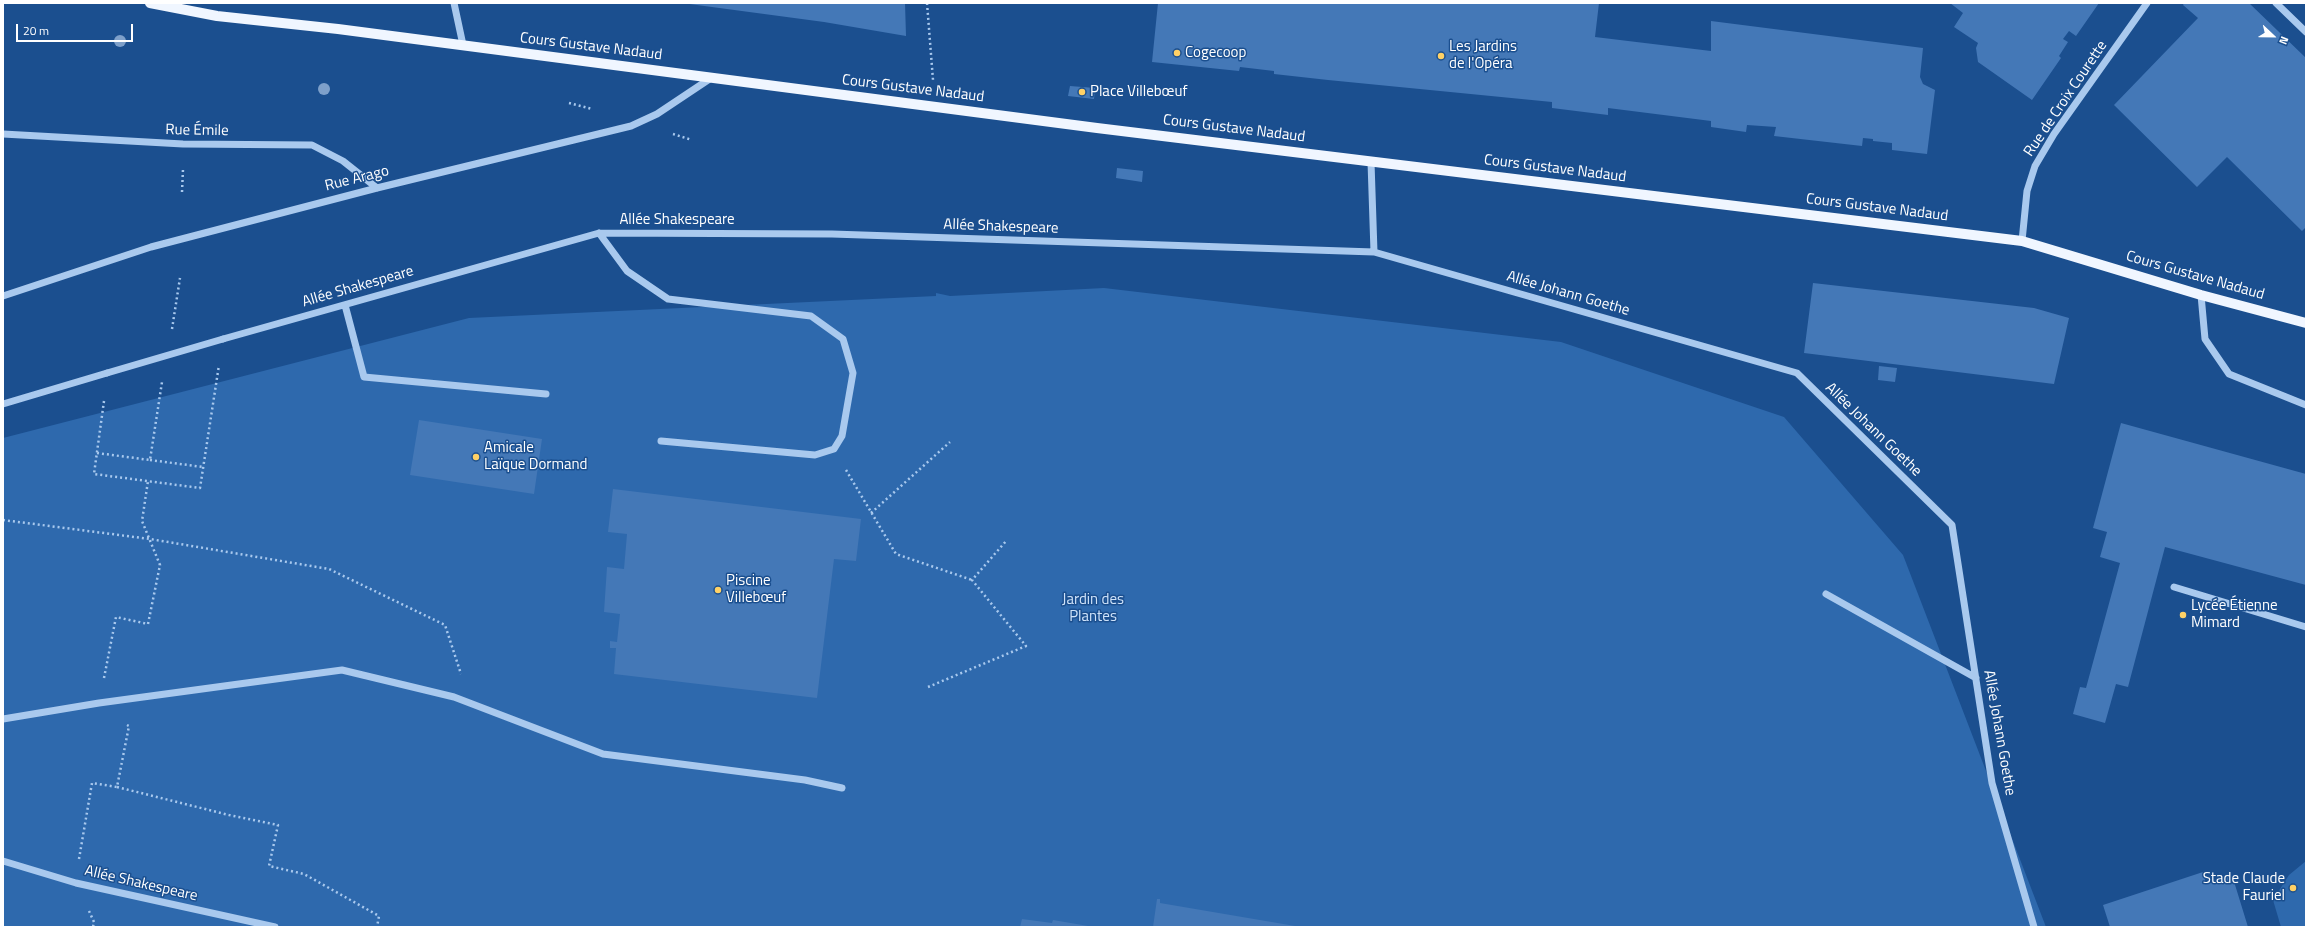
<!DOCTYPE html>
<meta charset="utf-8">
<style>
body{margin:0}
#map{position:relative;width:2309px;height:930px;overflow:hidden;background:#1b4f8f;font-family:"Titillium Web",sans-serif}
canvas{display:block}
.frame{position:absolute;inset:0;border:4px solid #fff;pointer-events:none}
.north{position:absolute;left:2253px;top:16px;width:40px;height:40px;-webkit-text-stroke:3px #1b4f8f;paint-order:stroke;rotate:112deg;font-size:11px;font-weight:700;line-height:16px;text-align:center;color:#fff}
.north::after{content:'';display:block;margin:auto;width:14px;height:18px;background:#fff;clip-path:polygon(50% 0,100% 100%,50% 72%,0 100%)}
.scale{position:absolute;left:16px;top:24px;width:117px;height:18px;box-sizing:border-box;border:2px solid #fff;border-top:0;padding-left:5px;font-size:12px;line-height:14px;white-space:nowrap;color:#fff;-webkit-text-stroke:3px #1b4f8f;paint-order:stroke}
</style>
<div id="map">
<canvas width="2309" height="930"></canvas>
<div class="frame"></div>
<div class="north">N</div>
<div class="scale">20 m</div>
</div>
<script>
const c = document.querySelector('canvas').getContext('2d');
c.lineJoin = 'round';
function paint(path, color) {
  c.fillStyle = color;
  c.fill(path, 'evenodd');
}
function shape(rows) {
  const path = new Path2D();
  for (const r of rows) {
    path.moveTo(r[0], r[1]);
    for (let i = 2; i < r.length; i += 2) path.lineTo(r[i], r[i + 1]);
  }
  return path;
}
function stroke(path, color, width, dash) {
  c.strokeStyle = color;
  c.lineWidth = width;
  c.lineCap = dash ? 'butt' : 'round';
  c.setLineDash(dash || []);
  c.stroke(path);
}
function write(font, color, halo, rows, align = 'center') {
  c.font = font + ' "Titillium Web",sans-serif';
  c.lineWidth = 3;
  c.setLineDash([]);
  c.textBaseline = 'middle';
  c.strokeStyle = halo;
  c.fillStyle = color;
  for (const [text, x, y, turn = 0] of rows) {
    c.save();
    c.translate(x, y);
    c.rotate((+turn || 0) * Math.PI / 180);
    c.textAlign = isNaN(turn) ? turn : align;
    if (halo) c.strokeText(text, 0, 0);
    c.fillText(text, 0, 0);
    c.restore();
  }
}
const green = shape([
 [1104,288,1561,342,1784,417,1903,555,2046,927,3,927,3,438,469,318,936,296,936,293,950,296],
 [2306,861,2306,927,2281,927,2273,900,2289,875]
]);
const building = shape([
 [682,3,905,3,906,36,824,22],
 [1158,3,1599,3,1595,37,1711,51,1711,21,1923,48,1920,77,1923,84,1935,90,1927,154,1892,150,1892,143,1873,141,1873,139,1863,138,1862,146,1774,136,1776,127,1747,125,1746,132,1711,127,1711,121,1608,108,1608,115,1552,108,1552,102,1328,80,1274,74,1274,71,1240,67,1239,71,1152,62],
 [1950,3,2099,3,2076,36,2069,31,2063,39,2068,42,2059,56,2061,58,2032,100,1978,62,1976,48,1978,43,1954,27,1963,13],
 [2184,3,2249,3,2306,58,2306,227,2302,231,2227,157,2197,187,2114,105,2198,18,2183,5],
 [1070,86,1095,88,1094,99,1068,96],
 [1117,168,1143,171,1142,182,1116,178],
 [1813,283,2034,308,2069,318,2054,384,1804,353],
 [1879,366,1897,368,1895,382,1878,380],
 [419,420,542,439,534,494,410,475],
 [2121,423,2306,474,2306,585,2165,547,2128,687,2116,684,2105,723,2073,714,2080,687,2086,688,2120,563,2100,557,2107,532,2093,528],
 [613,489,861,519,856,561,834,559,817,698,614,674,616,648,610,648,610,641,617,642,620,614,604,612,607,567,624,569,627,534,608,532],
 [2203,872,2206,884,2232,875,2248,927,2110,927,2103,905],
 [1157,899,1160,899,1160,903,1301,927,1153,927],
 [1022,919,1052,923,1053,920,1094,927,1020,927]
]);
const path = shape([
 [927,3,933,80],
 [569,103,592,109],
 [673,134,692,140],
 [182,192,183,169],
 [172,329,180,278],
 [104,401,94,474,200,488,219,365],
 [97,453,150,460,162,382],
 [150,460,203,467],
 [846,470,896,554,972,580],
 [871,513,950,442],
 [3,520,150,539,329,569,445,625,461,674],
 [104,678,116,617,148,624,160,565,142,521,148,481],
 [928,687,1026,646,972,580,1007,540],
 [117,787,229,815,278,825,269,866,304,874,379,916,377,927],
 [79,859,92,783,117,787,129,726,127,725],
 [89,911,94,922,93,927]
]);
const minor = shape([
 [454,3,463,45],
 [2276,3,2306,32],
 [3,134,183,144,312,145,343,161,377,188],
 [1371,162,1374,252],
 [599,233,627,271,668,299,811,316,843,339,853,373,842,436,834,449,815,455,661,441],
 [2022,241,2027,191,2035,166,2054,134,2147,3],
 [2201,295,2205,339,2229,374,2306,405],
 [3,296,151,247,377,188,631,126,657,114,711,78],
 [345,305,364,377,546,394],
 [223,339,599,233,832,234,1374,252,1797,373,1952,525,1992,783,2034,927],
 [3,404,107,373],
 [2174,587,2306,627],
 [1826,594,1976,678],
 [3,719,99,703,342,670,454,697,603,754,805,780,842,788],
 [3,861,76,883,275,927]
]);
const major = shape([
 [150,3,217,16,338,29,1097,128,2022,241,2201,295,2306,323]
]);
const minorBridge = shape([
 [107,373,223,339]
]);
const trees = [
 [120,41],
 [324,89]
];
const markers = [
 [1177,53,4,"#ffd166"],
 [1441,56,4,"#ffd166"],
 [1082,92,4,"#ffd166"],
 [476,457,4,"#ffd166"],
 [718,590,4,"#ffd166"],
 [2183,615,4,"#ffd166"],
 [2293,888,4,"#ffd166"]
];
const streetNames = [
 ["Cours Gustave Nadaud",591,47,7],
 ["Cours Gustave Nadaud",913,89,7],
 ["Rue de Croix Courette",2066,99,-56],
 ["Cours Gustave Nadaud",1234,129,7],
 ["Rue Émile",197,131,1],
 ["Cours Gustave Nadaud",1555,169,7],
 ["Rue Arago",357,179,-14],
 ["Cours Gustave Nadaud",1877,208,7],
 ["Allée Shakespeare",677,220],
 ["Allée Shakespeare",1001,227,2],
 ["Cours Gustave Nadaud",2195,276,16],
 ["Allée Shakespeare",358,287,-16],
 ["Allée Johann Goethe",1568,294,16],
 ["Allée Johann Goethe",1873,430,44],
 ["Allée Johann Goethe",1999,733,80],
 ["Allée Shakespeare",141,884,13]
];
const poiNames = [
 ["Les Jardins",1449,47],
 ["de l'Opéra",1449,64],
 ["Cogecoop",1185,53],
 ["Place Villebœuf",1090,92],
 ["Amicale",484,448],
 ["Laïque Dormand",484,465],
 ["Piscine",726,581],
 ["Villebœuf",726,598],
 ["Lycée Étienne",2191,606],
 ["Mimard",2191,623],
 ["Stade Claude",2285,879,"right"],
 ["Fauriel",2285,896,"right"]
];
const parkNames = [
 ["Jardin des",1093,600],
 ["Plantes",1093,617]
];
paint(green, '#2e69ad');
paint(building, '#4478b7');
stroke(path, '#a9c9ee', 2.5, [2, 3]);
stroke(minor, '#a9c9ee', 7);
stroke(major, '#f0f6ff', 10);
stroke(minorBridge, '#a9c9ee', 7);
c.fillStyle = '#7ea0ca';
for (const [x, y] of trees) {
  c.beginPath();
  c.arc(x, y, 6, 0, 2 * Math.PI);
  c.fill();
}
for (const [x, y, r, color] of markers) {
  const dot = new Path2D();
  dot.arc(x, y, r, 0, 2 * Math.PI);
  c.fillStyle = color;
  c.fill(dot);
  stroke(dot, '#1b4f8f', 1.5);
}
write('15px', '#fff', '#1b4f8f', streetNames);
write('15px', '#fff', '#1b4f8f', poiNames, 'left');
write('15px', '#cfe3fa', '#1b4f8f', parkNames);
</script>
